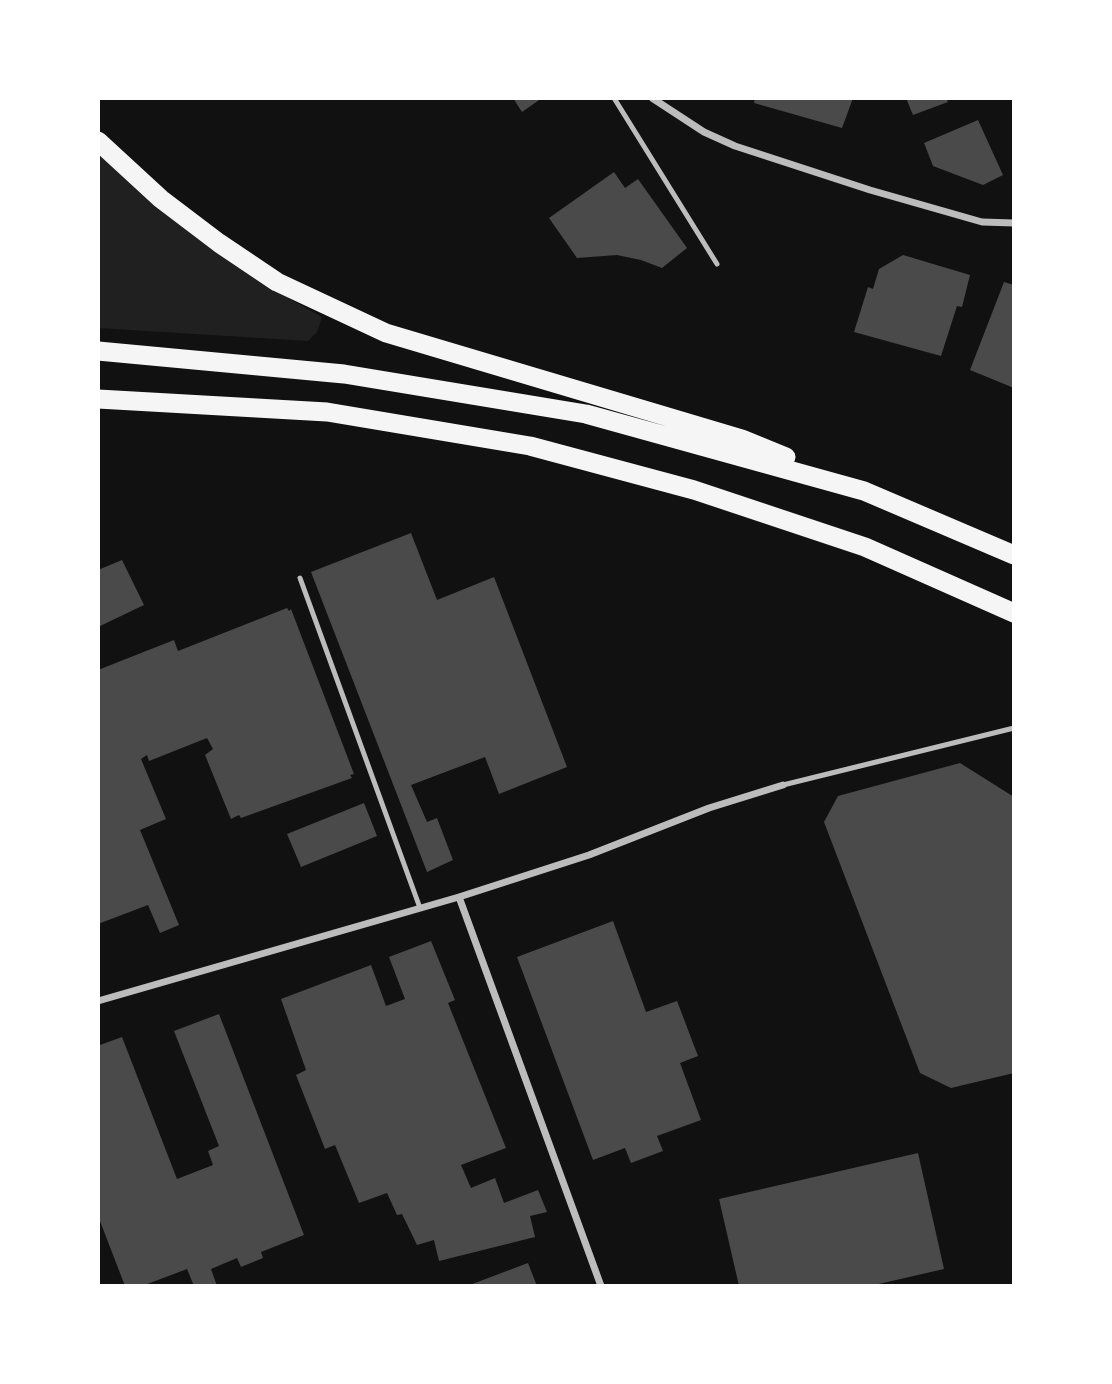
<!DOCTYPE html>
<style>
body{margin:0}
#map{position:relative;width:1112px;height:1384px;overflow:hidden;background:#111;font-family:"Open Sans",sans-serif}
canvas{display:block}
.frame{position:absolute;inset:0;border:100px solid #fff;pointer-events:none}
</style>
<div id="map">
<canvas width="1112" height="1384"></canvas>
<div class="frame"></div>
</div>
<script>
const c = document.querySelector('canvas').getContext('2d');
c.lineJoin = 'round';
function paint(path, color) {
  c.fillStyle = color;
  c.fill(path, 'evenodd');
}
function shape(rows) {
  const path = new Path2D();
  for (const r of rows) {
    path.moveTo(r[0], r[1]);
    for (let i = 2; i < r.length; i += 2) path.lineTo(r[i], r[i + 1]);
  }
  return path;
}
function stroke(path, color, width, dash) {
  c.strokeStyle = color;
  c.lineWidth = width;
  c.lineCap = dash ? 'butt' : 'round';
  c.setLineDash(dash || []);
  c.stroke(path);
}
const green = shape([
 [98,140,272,289,322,317,317,332,308,341,98,328]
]);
const building = shape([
 [513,98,542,98,522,112],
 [755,98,851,98,852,101,842,128,754,103],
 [906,98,946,98,948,102,913,115],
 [978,120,1003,175,983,185,933,166,924,143],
 [614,172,625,188,638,179,687,248,662,268,641,260,617,255,577,258,549,218],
 [903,255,970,275,962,307,957,306,941,356,854,332,868,287,873,289,879,269],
 [1004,282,1014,285,1014,388,970,370],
 [411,533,437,600,494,577,567,767,499,794,485,757,411,785,427,822,437,818,453,860,427,872,311,572],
 [122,560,144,605,98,627,98,570],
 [287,608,289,611,291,609,354,774,350,775,352,778,241,818,239,815,231,819,205,755,213,749,207,738,149,761,147,755,141,759,166,819,140,830,179,925,160,933,148,905,98,924,98,670,174,640,178,651],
 [960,763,1014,797,1014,1073,951,1088,920,1073,824,822,838,796],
 [364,803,377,836,301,867,287,834],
 [613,921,646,1012,677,1001,698,1056,680,1063,701,1120,657,1136,663,1151,631,1163,625,1148,593,1160,517,957],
 [431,941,455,1000,448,1003,506,1148,461,1165,471,1188,495,1178,504,1203,538,1190,547,1212,530,1216,535,1237,439,1261,434,1240,417,1245,402,1214,397,1215,387,1193,359,1203,335,1145,325,1149,296,1075,306,1070,281,999,371,965,386,1006,405,999,389,957],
 [219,1014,304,1235,261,1252,263,1258,241,1267,237,1258,211,1269,217,1286,194,1286,187,1269,142,1286,125,1286,98,1216,98,1040,100,1045,122,1037,177,1179,213,1165,208,1151,219,1146,174,1031],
 [918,1153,944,1269,870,1286,739,1286,719,1199],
 [528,1263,537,1286,467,1286]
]);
const service = shape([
 [614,98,717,264],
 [300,578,420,908],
 [783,785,1014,728]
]);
const minor = shape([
 [652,98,704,132,735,146,870,190,982,222,1014,223],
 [459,897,601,1286],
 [98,1001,459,897,589,855,709,808,783,785]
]);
const trunk = shape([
 [98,141,161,199,219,243,277,282,386,333,742,439,786,457],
 [98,351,344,374,586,414,864,491,1014,555],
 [98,399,327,412,530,446,694,490,865,547,1014,613]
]);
paint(green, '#202020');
paint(building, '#4a4a4a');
stroke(service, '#bcbcbc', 5);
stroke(minor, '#bcbcbc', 7);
stroke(trunk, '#f5f5f5', 19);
</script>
